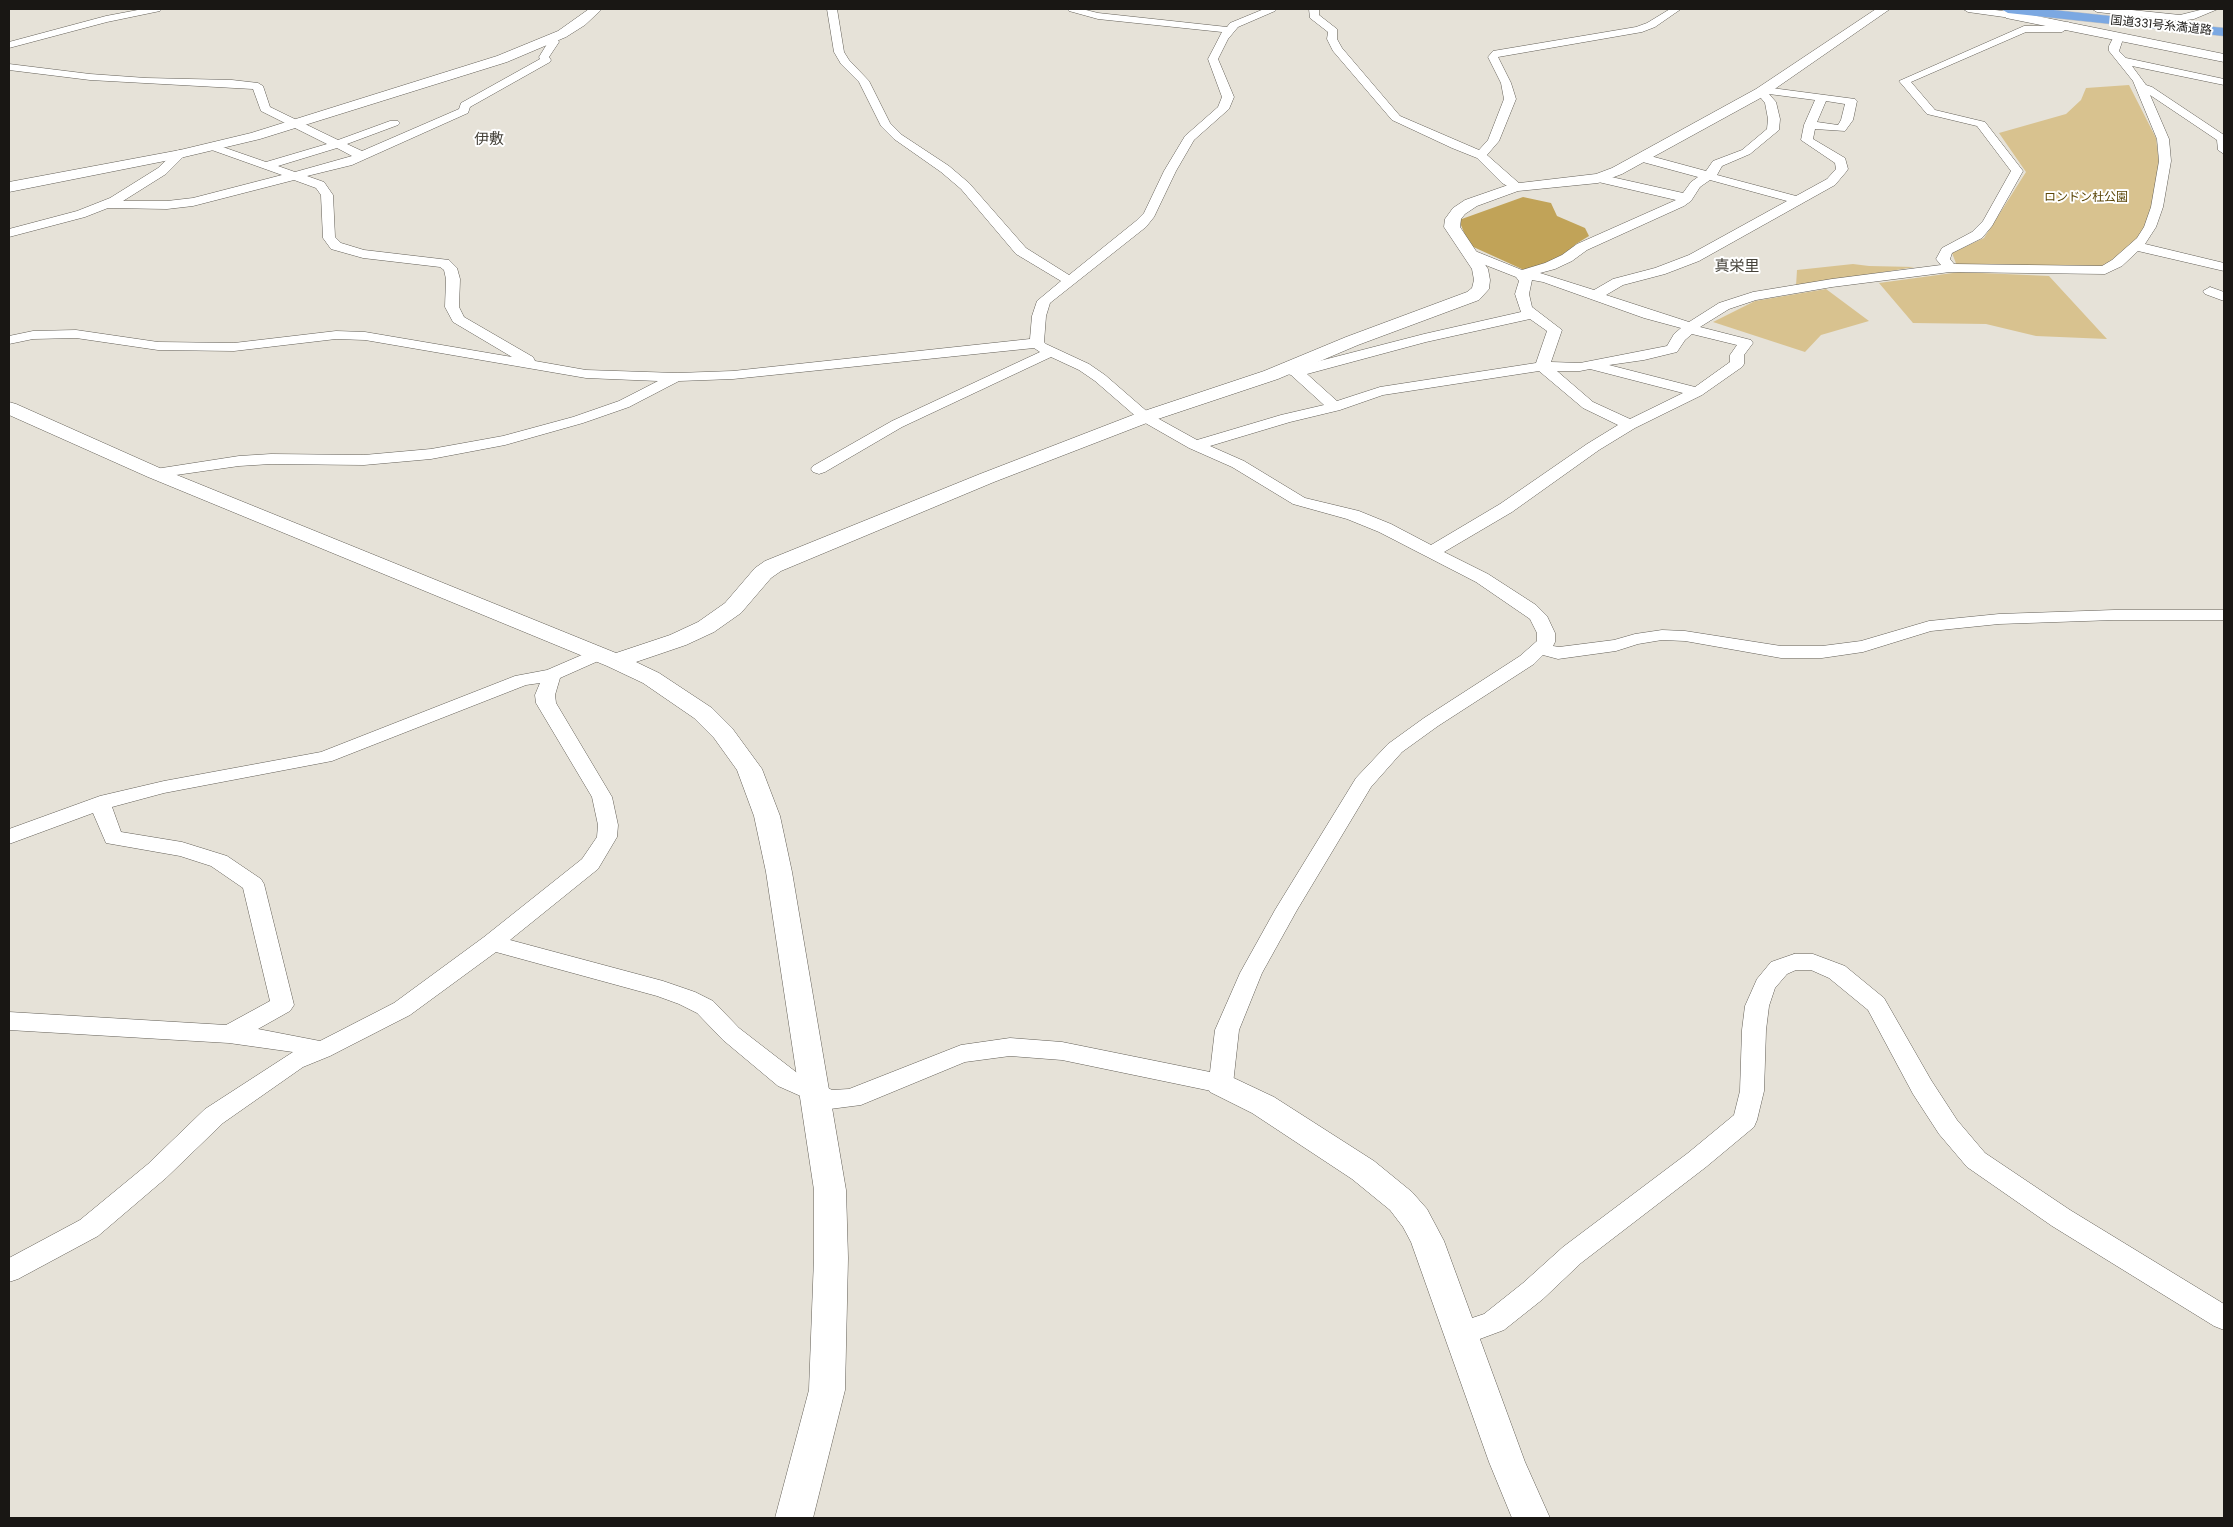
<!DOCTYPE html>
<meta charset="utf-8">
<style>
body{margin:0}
#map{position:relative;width:2233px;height:1527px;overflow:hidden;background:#e6e2d8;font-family:Poppins,sans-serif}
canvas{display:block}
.frame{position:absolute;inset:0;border:10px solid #191714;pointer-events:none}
</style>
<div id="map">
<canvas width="2233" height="1527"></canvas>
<div class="frame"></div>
</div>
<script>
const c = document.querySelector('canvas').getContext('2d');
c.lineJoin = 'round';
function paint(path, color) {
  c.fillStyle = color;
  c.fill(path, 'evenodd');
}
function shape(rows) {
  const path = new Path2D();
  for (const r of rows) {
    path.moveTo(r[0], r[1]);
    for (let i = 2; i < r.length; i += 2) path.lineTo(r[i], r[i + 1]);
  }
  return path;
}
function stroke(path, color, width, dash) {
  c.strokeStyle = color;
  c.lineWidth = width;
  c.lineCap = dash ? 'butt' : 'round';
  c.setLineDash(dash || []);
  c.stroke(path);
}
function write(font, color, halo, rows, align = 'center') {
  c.font = font + ' Poppins,"Noto Sans JP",sans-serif';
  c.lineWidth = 4;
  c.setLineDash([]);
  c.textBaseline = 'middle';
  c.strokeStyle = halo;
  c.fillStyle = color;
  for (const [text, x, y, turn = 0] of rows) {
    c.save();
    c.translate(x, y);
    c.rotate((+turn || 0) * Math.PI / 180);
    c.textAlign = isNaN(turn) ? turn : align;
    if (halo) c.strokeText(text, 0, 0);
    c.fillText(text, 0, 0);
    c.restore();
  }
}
const green = shape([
 [2129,85,2156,138,2160,171,2153,204,2145,228,2138,239,2113,262,2100,269,1957,266,1952,253,1984,238,2026,172,1999,133,2066,114,2081,100,2086,88],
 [1853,264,1869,266,1915,267,1796,286,1797,270],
 [1960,272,2049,276,2107,339,2036,336,1986,324,1913,323,1879,283],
 [1826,289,1869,321,1821,335,1805,352,1713,322,1755,301]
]);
const forest = shape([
 [1523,197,1551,203,1557,216,1585,228,1589,236,1576,244,1563,257,1548,264,1524,270,1469,245,1459,220]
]);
const minor = shape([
 [143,9,162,9,160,11,107,22,9,48,9,42,106,16,143,9],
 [827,9,837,9,844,52,849,60,869,81,890,123,902,135,949,166,969,183,1026,248,1069,275,1136,221,1144,213,1164,171,1185,136,1218,107,1222,97,1208,59,1222,32,1098,19,1069,11,1067,9,1082,9,1098,13,1227,27,1230,23,1264,9,1277,9,1275,11,1238,27,1228,39,1218,59,1234,97,1229,109,1194,140,1176,171,1154,217,1146,227,1050,303,1046,316,1044,342,1046,344,1089,364,1105,375,1150,414,1197,440,1281,415,1324,405,1291,375,1281,372,1279,369,1281,366,1286,365,1296,367,1424,334,1521,312,1515,294,1519,281,1516,277,1465,257,1463,254,1465,251,1475,251,1522,270,1545,263,1562,255,1577,244,1676,200,1594,181,1592,178,1598,174,1683,193,1691,182,1698,177,1639,161,1637,158,1639,155,1643,154,1706,171,1713,161,1742,150,1767,129,1768,119,1765,103,1756,92,1764,87,1855,99,1857,101,1853,120,1845,131,1815,129,1813,139,1845,158,1848,169,1846,172,1835,185,1699,261,1665,274,1623,285,1606,295,1689,322,1719,303,1753,292,1832,279,1941,265,1936,259,1942,248,1972,232,1983,221,2011,171,1977,126,1927,114,1899,81,2024,26,2060,26,2068,22,2073,25,2062,32,2026,32,1911,82,1935,110,1985,122,2023,171,1992,226,1982,238,1952,253,1950,259,1954,264,2102,266,2112,260,2137,238,2144,227,2151,207,2159,161,2157,139,2133,81,2109,51,2109,46,2115,34,2123,34,2124,36,2119,51,2126,58,2224,79,2224,85,2132,66,2146,85,2152,87,2224,135,2224,154,2218,150,2217,140,2150,95,2169,139,2171,161,2163,207,2156,227,2145,244,2224,263,2224,271,2138,251,2122,266,2105,274,1950,272,1832,287,1756,300,1729,309,1700,327,1751,340,1753,343,1744,355,1744,364,1742,367,1702,395,1635,428,1599,450,1512,512,1444,552,1488,574,1536,605,1547,616,1555,633,1555,642,1553,646,1559,647,1614,640,1635,634,1662,630,1685,631,1781,646,1822,646,1861,641,1929,621,1999,614,2114,610,2224,610,2224,620,2114,620,1999,624,1931,631,1863,652,1822,658,1781,658,1685,641,1662,640,1638,644,1616,651,1558,659,1543,655,1534,664,1438,726,1402,752,1371,787,1297,910,1262,973,1239,1030,1233,1084,1230,1091,1221,1093,1062,1060,1010,1056,965,1062,861,1105,830,1109,778,1086,723,1040,697,1013,679,1004,657,996,496,952,410,1015,330,1056,303,1067,223,1123,166,1178,98,1236,18,1279,9,1282,9,1258,80,1220,148,1164,205,1109,293,1052,229,1043,9,1030,9,1012,226,1025,270,1001,243,888,211,866,180,856,106,843,93,813,9,844,9,829,100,796,164,781,321,752,515,676,547,670,598,648,605,650,607,654,605,658,560,678,555,695,556,703,612,797,618,825,617,837,598,869,510,940,663,981,695,992,713,1001,739,1028,796,1072,832,1090,849,1089,961,1045,1010,1038,1062,1042,1210,1072,1215,1030,1240,973,1275,910,1356,778,1388,744,1424,718,1520,656,1537,641,1537,633,1530,619,1476,582,1379,532,1347,519,1293,504,1232,467,1189,448,1140,420,1095,381,1079,370,1051,357,902,427,825,472,819,474,813,472,811,469,813,466,892,421,1040,352,1034,348,733,379,679,381,629,407,583,423,505,445,431,459,364,465,271,464,239,466,155,478,149,476,147,473,149,470,239,456,271,454,364,455,431,449,503,436,573,417,619,401,658,381,586,378,365,340,336,339,234,351,158,350,76,338,33,339,9,344,9,336,33,331,76,330,158,342,234,343,336,331,365,332,512,357,453,322,445,307,446,279,444,270,440,267,363,258,331,249,323,238,321,195,316,188,294,180,193,206,167,209,108,208,85,217,9,237,9,229,77,211,110,198,158,168,176,151,180,150,186,154,166,174,123,201,167,201,193,198,282,175,209,149,207,147,209,145,217,145,266,162,327,144,261,111,253,89,90,80,9,70,9,64,90,74,146,78,232,80,258,83,263,86,270,107,338,140,390,121,398,121,400,123,398,125,347,144,362,151,459,109,461,103,540,59,539,57,547,44,542,41,547,38,558,40,559,42,549,57,551,60,550,62,470,107,468,113,352,165,307,176,324,182,333,195,335,237,341,243,364,250,449,260,457,268,460,279,459,307,464,317,533,357,535,361,586,370,677,373,733,371,1030,339,1032,316,1037,301,1061,281,1016,254,961,189,941,172,894,139,881,126,859,82,841,64,834,52,827,9],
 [1769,94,1815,100,1804,125,1801,140,1835,163,1836,169,1827,179,1796,196,1717,175,1722,166,1750,154,1779,130,1780,119,1776,102,1769,94],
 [1826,101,1845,104,1841,120,1838,125,1817,122,1826,101],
 [337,148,352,156,295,172,278,166,337,148],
 [1710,180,1787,201,1689,255,1655,268,1613,279,1594,290,1540,273,1555,269,1572,261,1587,250,1684,206,1691,201,1700,187,1710,180],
 [1532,280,1543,282,1644,318,1681,328,1674,334,1667,346,1580,363,1551,362,1562,330,1532,307,1529,294,1532,280],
 [1530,319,1547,331,1536,363,1380,387,1337,401,1307,374,1426,342,1530,319],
 [1692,334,1737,345,1730,355,1730,362,1695,387,1609,365,1644,360,1677,352,1685,340,1692,334],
 [1590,369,1683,393,1630,419,1593,402,1557,371,1580,371,1590,369],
 [1539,371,1583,408,1618,425,1587,444,1500,504,1431,545,1391,524,1359,511,1305,498,1244,461,1210,446,1290,422,1340,410,1383,395,1539,371],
 [540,683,535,695,536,703,592,797,598,825,597,837,582,859,484,937,394,1003,320,1041,258,1029,290,1011,294,1005,264,884,261,879,227,856,182,842,121,832,112,807,164,793,332,761,526,685,540,683],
 [1309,9,1319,9,1319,15,1337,29,1337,39,1342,48,1400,116,1479,150,1488,140,1504,99,1501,83,1488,57,1493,51,1636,27,1647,23,1670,9,1681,9,1655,27,1642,32,1498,57,1511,83,1516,99,1499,141,1487,155,1520,184,1522,187,1516,191,1502,183,1477,158,1452,148,1392,120,1333,51,1327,39,1328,32,1310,18,1309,9],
 [1963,9,1987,9,2011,12,2016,15,2011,18,1968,12,1963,9],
 [2092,9,2122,9,2180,15,2204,9,2218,9,2194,19,2180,21,2097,12,2092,9],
 [2210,287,2224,292,2224,301,2205,294,2203,291,2210,287],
 [1794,954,1813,954,1845,966,1884,998,1931,1080,1957,1120,1985,1153,2070,1210,2224,1304,2224,1330,2214,1326,2052,1226,1967,1167,1939,1134,1913,1094,1868,1010,1829,978,1811,970,1796,970,1787,974,1775,988,1769,1006,1766,1030,1764,1091,1757,1120,1754,1127,1706,1167,1581,1263,1543,1299,1504,1330,1461,1346,1451,1343,1447,1334,1451,1325,1484,1314,1523,1283,1563,1247,1688,1153,1734,1115,1740,1091,1742,1030,1745,1006,1757,979,1771,962,1794,954]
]);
const tertiary = shape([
 [589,9,602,9,585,25,566,37,507,62,260,139,180,158,9,192,9,182,180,150,251,133,497,56,558,31,589,9],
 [1876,9,1890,9,1766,95,1622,174,1598,183,1518,191,1477,206,1465,214,1461,219,1460,227,1488,269,1490,280,1489,289,1479,300,1358,345,1278,379,1152,421,994,482,781,571,771,578,741,613,714,632,686,645,636,662,659,673,712,708,732,728,762,769,780,816,792,872,846,1190,848,1258,845,1390,813,1518,775,1518,809,1390,814,1258,814,1190,766,872,754,816,737,770,714,738,694,718,643,683,607,666,148,477,9,415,9,402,16,404,162,469,616,653,670,635,698,622,725,603,755,568,765,561,980,474,1138,413,1264,371,1346,337,1467,292,1472,288,1474,280,1472,269,1444,227,1445,219,1453,208,1465,200,1511,184,1596,174,1612,168,1756,89,1876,9],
 [1221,1072,1274,1097,1374,1161,1412,1192,1427,1209,1444,1241,1525,1462,1550,1518,1512,1518,1489,1462,1411,1242,1403,1227,1390,1210,1352,1179,1252,1113,1210,1092,1206,1084,1210,1076,1221,1072]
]);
const secondary = shape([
 [2003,9,2017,9,2017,12,2224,54,2224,62,2011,19,2006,18,2003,9]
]);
const trunk = shape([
 [2001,9,2044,9,2224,28,2224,36,2008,13,2001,9]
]);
const farStreetnames = [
 ["国道331号糸満道路",2161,26,6]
];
const farParknames = [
 ["ロンドン杜公園",2086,198]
];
const farQuarternames = [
 ["伊敷",489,140],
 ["真栄里",1737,267]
];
paint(green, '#d8c28f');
paint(forest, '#c1a358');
stroke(minor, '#635f57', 1);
stroke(tertiary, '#635f57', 1);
stroke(secondary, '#635f57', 1);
stroke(trunk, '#c3c3c2', 1);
paint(minor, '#fff');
paint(tertiary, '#fff');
paint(secondary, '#fff');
paint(trunk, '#7ba8e2');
write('12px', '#191714', '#fff', farStreetnames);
write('12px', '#5a4507', '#fff', farParknames);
write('15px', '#444139', '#fff', farQuarternames);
</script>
